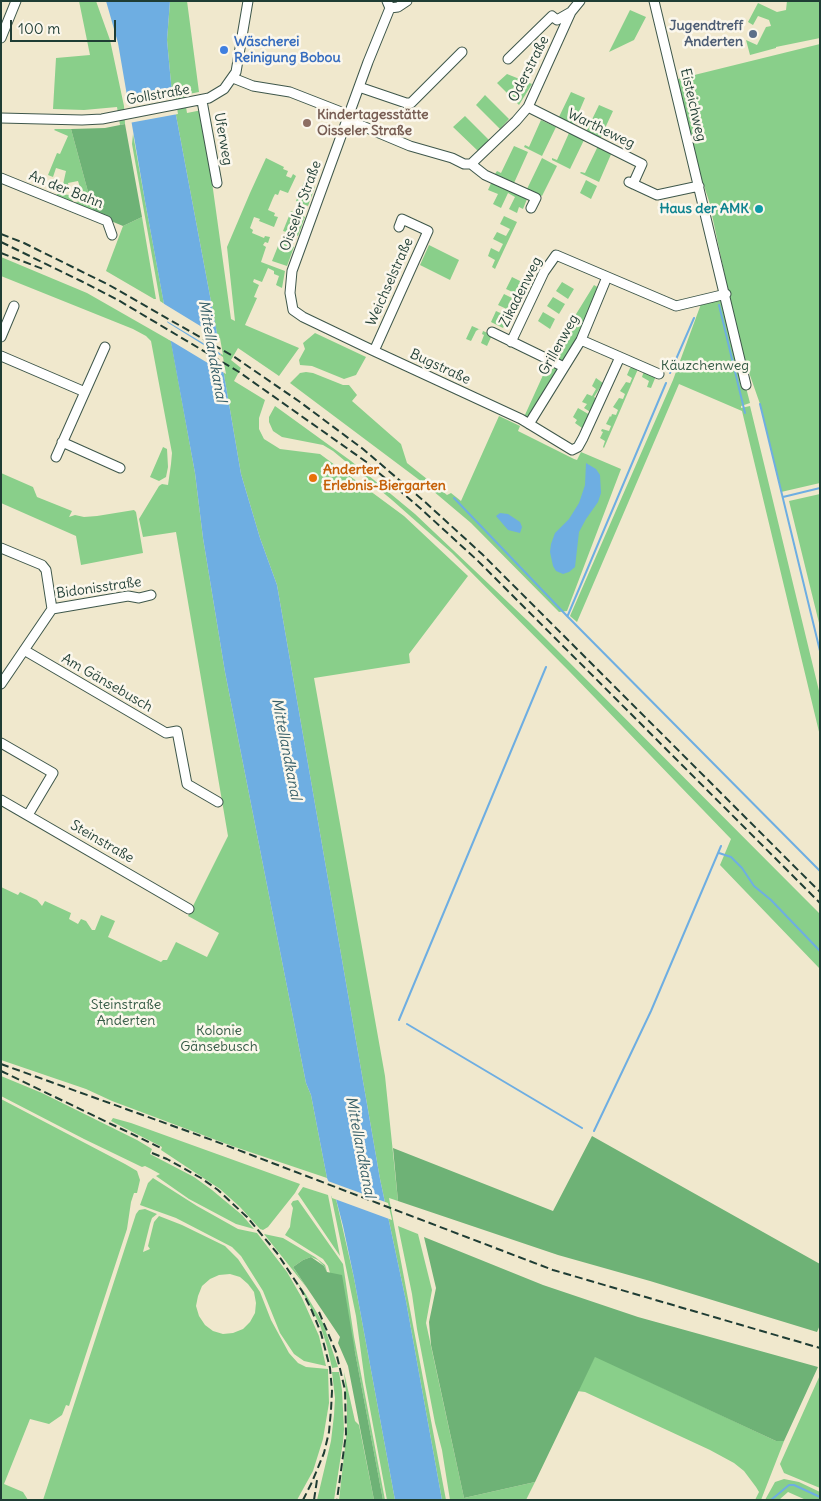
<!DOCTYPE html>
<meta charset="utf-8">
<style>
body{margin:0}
#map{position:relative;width:821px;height:1501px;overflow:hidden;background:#f0e8cd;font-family:Delius,sans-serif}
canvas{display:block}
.frame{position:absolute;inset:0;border:2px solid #1f3d34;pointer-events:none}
.scale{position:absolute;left:10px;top:20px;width:106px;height:22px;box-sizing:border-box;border:2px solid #1f3d34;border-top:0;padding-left:6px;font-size:15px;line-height:18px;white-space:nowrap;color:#1f3d34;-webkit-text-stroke:4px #fbf7ec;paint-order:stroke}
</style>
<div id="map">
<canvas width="821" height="1501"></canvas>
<div class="frame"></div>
<div class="scale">100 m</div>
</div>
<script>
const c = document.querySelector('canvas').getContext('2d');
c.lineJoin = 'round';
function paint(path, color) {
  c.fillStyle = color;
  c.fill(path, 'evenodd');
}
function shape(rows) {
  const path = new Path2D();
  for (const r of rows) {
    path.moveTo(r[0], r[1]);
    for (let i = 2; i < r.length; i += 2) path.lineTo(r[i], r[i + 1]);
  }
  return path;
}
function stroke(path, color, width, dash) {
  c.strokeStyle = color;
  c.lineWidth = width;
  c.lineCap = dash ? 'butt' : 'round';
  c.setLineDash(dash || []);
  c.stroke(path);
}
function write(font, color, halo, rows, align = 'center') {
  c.font = font + ' Delius,sans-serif';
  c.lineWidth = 5;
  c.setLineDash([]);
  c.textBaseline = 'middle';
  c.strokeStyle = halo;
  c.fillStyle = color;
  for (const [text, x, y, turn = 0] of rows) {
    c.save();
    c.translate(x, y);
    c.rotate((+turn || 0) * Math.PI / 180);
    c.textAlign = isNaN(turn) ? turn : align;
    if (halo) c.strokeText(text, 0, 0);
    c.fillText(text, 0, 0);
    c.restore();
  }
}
const green = shape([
 [79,1,96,1,110,40,124,106,125,124,120,125,117,107,84,110,53,109,56,58,90,55],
 [170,1,187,1,199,92,184,95,187,113,202,110,231,319,235,321,227,247,250,193,266,158,284,167,283,169,288,171,286,176,291,178,293,174,296,176,288,193,280,190,278,195,275,194,273,198,268,210,275,213,274,216,278,217,274,227,259,221,260,219,254,217,250,228,253,230,252,233,264,238,265,236,270,237,268,243,265,242,263,245,266,247,261,262,285,271,282,288,276,285,279,276,274,274,274,271,268,268,262,282,254,279,253,282,259,285,254,297,257,298,245,325,299,348,279,376,238,348,231,360,241,368,234,381,265,400,259,418,259,429,264,439,280,449,320,454,404,516,468,576,409,654,410,663,314,678,385,1076,398,1201,389,1198,446,1500,442,1500,406,1301,380,1179,277,585,260,538,241,474,235,439,216,328,172,94,167,40],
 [787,1,820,1,820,38,776,47,776,48,750,55,746,40,757,45,766,27,771,26,769,20,758,16,753,25,748,22,758,3,777,12,786,10],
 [630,10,646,17,634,40,609,52],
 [820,44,820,483,781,492,760,404,745,361,728,290,709,201,693,153,674,80],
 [507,74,532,84,519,105,497,83],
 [571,92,585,98,573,126,558,119],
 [485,95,509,119,500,129,476,105],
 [599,105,613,111,600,139,586,132],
 [465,116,489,140,478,151,453,127],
 [541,120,556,127,542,156,524,147,525,145,529,147],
 [55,129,71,129,94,214,55,198,57,194,71,195,73,203,84,200,78,181,68,183,69,190,62,189,66,171,56,168,53,177,48,175,57,153,60,154,68,136,54,130],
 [569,133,584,140,570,169,552,160,552,158,557,160],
 [133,134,145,201,164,304,160,301,132,144],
 [514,146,528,152,514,183,495,174,497,171,501,173],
 [598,146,612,152,599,182,580,173,581,172,585,173],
 [542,158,557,166,542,196,527,189],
 [586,180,597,186,591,199,580,193],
 [492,181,526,197,527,199,523,209,519,207,517,213,509,209,515,197,508,193,501,208,493,204,498,194,488,190],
 [304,182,315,187,308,206,296,201],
 [291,211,305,217,298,236,283,231],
 [504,216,517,222,495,269,492,267,495,260,488,256,491,248,499,252,503,244,493,239,497,232,506,236,510,229,500,224],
 [142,217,156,299,154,299,106,271,123,226],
 [280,241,294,247,287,266,272,261],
 [429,245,459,260,450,280,420,265],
 [1,257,87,293,171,341,195,473,203,538,225,672,306,1083,311,1095,327,1178,232,1146,112,1101,86,1089,1,1060,1,887,18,895,20,892,37,900,42,906,45,901,71,913,69,919,78,924,81,919,86,921,92,930,95,930,101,915,115,921,108,937,161,962,163,960,167,960,176,942,207,957,219,933,188,916,228,836,176,532,143,537,139,519,159,486,162,484,168,485,171,464,172,453,151,341,146,336,133,329,1,276],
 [512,277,524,283,519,295,506,289],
 [562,282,574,289,568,299,556,291],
 [594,285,599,288,577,340,564,361,558,363,549,358],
 [504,294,516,300,511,311,498,305],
 [553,297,565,304,559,314,547,306],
 [719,300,724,302,750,403,741,406,741,408,750,406,820,695,820,736,742,411,679,384,577,622,570,616,673,380,701,304],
 [496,311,509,317,503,328,491,322],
 [543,312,555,319,550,329,538,321],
 [472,326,492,335,487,346,481,343,484,335,482,334,483,331,479,329,476,331,471,341,466,339],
 [315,333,366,357,356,375,344,379,312,366,300,365,299,360,305,349,303,343],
 [549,362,557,365,558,371,530,415,524,417],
 [633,366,656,376,651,388,647,387,649,381,642,377,644,371,638,369,604,448,603,447,605,441,600,438,603,432,601,431,602,429,609,431,611,426,606,424,610,416,611,417,612,414,616,415,618,410,613,407,619,398,623,399,625,394,620,391,626,382,630,383,632,378,627,375,630,368,632,368],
 [306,372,313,373,343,385,349,385,357,395,352,401,401,444,407,463,447,495,451,493,461,501,499,416,520,426,518,431,574,459,577,460,581,452,621,469,567,611,559,612,471,523,426,485,290,383,300,373],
 [596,378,603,383,594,397,599,400,592,413,584,408,587,404,582,402,587,394,592,396,596,389,592,386],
 [275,406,351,461,415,514,530,623,820,914,820,969,720,865,731,839,570,672,452,553,392,500,333,451,323,445,282,437,273,431,269,422,269,417],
 [578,408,590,415,582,428,575,423,577,420,573,417],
 [163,447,167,449,168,467,166,477,159,481,150,477],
 [1,473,33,487,37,497,72,511,69,517,75,515,84,517,97,516,134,510,136,512,143,553,81,565,76,536,1,503],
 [820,494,820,627,789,501],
 [1,1076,42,1093,137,1140,152,1149,150,1154,194,1177,212,1190,242,1215,254,1229,236,1224,189,1199,156,1176,160,1174,151,1169,145,1166,142,1167,84,1139,1,1096],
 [1,1099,125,1164,137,1171,140,1180,137,1193,134,1193,131,1202,127,1229,69,1406,66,1405,62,1415,49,1424,30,1419,4,1484,23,1492,28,1500,1,1500],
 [113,1118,131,1123,300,1184,295,1193,268,1227,263,1230,260,1229,240,1207,220,1189,161,1150,162,1147,111,1121],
 [153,1178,197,1206,238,1229,257,1233,287,1272,302,1298,319,1336,326,1366,304,1361,294,1354,280,1333,263,1291,241,1256,232,1247,176,1218,140,1205,148,1183],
 [303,1187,328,1195,340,1256,298,1194],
 [331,1195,334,1196,336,1199,354,1278,395,1500,387,1500,365,1382,356,1316],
 [298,1200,343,1264,354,1337,385,1500,383,1500,355,1352,332,1274,330,1273,328,1266,323,1259,285,1235,290,1227,291,1219,293,1208,291,1204,293,1201],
 [145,1209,157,1214,152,1218,150,1224,143,1252,150,1249,148,1246,154,1222,159,1216,182,1225,225,1246,238,1259,260,1292,271,1320,289,1353,298,1363,306,1367,328,1369,329,1403,323,1439,313,1471,297,1500,43,1500,136,1214,139,1210],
 [230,1274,240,1277,248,1284,254,1292,256,1303,255,1313,250,1322,243,1329,233,1333,223,1334,213,1331,205,1325,199,1316,196,1306,198,1296,202,1286,210,1279,219,1275],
 [398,1226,418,1234,432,1290,426,1323,464,1498,535,1482,526,1500,450,1500,442,1450,435,1423,417,1329,412,1294],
 [264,1234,283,1238,315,1257,325,1265,327,1272,324,1266,318,1260,311,1257,303,1260,293,1267,307,1288],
 [297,1282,305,1293,323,1323,338,1367,332,1368,327,1346,320,1325],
 [595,1356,776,1441,784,1441,761,1500,755,1500,759,1492,756,1487,744,1471,734,1463,710,1450,585,1392,577,1391],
 [332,1372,339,1372,342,1390,344,1429,343,1442,334,1500,317,1500,331,1441,334,1415,335,1398],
 [344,1372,355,1421,359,1425,374,1500,339,1500,347,1429,347,1404],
 [820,1375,820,1488,784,1473,780,1464],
 [784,1479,799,1482,820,1492,820,1500,806,1500,788,1492,779,1500,765,1500,775,1482]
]);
const forest = shape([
 [125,124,142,217,123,226,94,214,71,129,105,128],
 [592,1136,820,1264,820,1325,817,1332,650,1281,558,1255,398,1201,393,1148,553,1211],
 [424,1237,543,1285,638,1317,818,1367,784,1441,776,1441,595,1357,535,1482,464,1498,431,1345,429,1322,436,1288],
 [311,1257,324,1266,327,1272,342,1275,355,1352,383,1500,374,1500,348,1366,338,1343,340,1337,293,1267,303,1260]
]);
const water = shape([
 [106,1,170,1,167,40,172,94,216,328,241,474,260,538,277,585,380,1179,406,1301,442,1500,395,1500,354,1278,343,1226,336,1199,327,1178,311,1095,306,1083,225,672,203,538,195,473,145,201,118,43],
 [586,463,596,469,600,475,601,493,598,502,586,519,579,532,575,567,569,572,563,574,556,571,553,566,550,552,551,544,555,533,569,519,579,503,585,485],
 [500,513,508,514,520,522,522,527,520,533,508,530,496,516]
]);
const pier = shape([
 [175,96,178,114,129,123,125,105],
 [161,302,220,338,223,355,165,320],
 [165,321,223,357,226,374,168,339],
 [325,1180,388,1203,392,1220,332,1198]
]);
const stream = shape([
 [719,305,745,413],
 [670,373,694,318],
 [760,404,820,651],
 [783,497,820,488],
 [454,498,567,616,820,871],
 [568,615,666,383],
 [719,853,731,857,742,868,754,886,771,900,820,951],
 [399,1020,546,667],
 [407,1024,582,1128],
 [594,1131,651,1011,721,846],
 [771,1500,789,1485,794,1485,820,1497]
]);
const minor = shape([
 [387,1,390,8,368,62,292,271,290,293,293,310,303,317,374,351,521,419,572,450,578,447,583,438,620,357],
 [654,1,746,385],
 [390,8,398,7,407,1],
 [1,38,16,1],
 [508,59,552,16,557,20,571,12],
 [233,78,253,86,290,92,349,115],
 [359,87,406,103,411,103,462,52],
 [202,101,217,183],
 [528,107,642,164,633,184],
 [1,118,82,120,102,119,209,98,224,89,236,72,248,1],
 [348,120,410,146,452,158,464,164,471,164,516,121,528,107,571,12,580,1],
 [471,164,485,175,536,198,531,208],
 [1,178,107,221,112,235],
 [629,182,657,195,699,186],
 [492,332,564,367],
 [1,337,14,306],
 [581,340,659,374],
 [511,342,544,272,556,255,676,306,726,294],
 [374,351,428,231,402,219,399,227],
 [1,356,85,392],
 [529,424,581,340,607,277],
 [62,442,120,468],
 [56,457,105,347],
 [1,548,42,565,46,570,52,609,1,684],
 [52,609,128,596,139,598,151,595],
 [24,650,166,733,177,731,187,784,218,802],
 [1,743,53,773,28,815],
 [1,800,189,909]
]);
const rail = shape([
 [1,234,24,243,109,285,233,356,300,402,363,449,425,502,482,554,820,892],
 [1,242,81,281,118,300,239,372,365,461,420,508,477,560,820,903],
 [1,253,43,269],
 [1,1064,212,1140,553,1270,820,1348],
 [1,1071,161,1148],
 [152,1153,167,1159,201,1178,218,1190,247,1217,277,1253,302,1291,312,1311,321,1333,330,1368,332,1391,331,1410,329,1432,324,1453,312,1482,303,1500],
 [319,1312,336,1352,345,1390,346,1434,337,1500],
 [314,1500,317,1480]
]);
const markers = [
 [753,34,5,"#5c6f8a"],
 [224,50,5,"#3f7fe0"],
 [307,123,5,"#8d6e63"],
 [759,209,5,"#0f9aa8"],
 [313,478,5,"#e8710a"]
];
const serviceNames = [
 ["Jugendtreff",743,26],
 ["Anderten",743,42]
];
const shopNames = [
 ["Wäscherei",234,42],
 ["Reinigung Bobou",234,58]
];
const streetNames = [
 ["Oderstraße",529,69,-63],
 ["Gollstraße",158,95,-10],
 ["Eisteichweg",693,105,77],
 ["Wartheweg",601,129,26],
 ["Uferweg",223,139,80],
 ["An der Bahn",66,190,22],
 ["Oisseler Straße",301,206,-70],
 ["Weichselstraße",390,282,-66],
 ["Zikadenweg",521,292,-63],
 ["Grillenweg",559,345,-61],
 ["Bugstraße",440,367,25],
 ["Bidonisstraße",99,588,-8],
 ["Am Gänsebusch",107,683,30],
 ["Steinstraße",102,842,30]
];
const educationNames = [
 ["Kindertagesstätte",317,115],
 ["Oisseler Straße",317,131]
];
const cultureNames = [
 ["Haus der AMK",749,209]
];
const parkNames = [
 ["Käuzchenweg",705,366],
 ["Steinstraße",126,1005],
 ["Anderten",126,1021],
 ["Kolonie",219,1031],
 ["Gänsebusch",219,1047]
];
const foodNames = [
 ["Anderter",323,470],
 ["Erlebnis-Biergarten",323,486]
];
const waterNames = [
 ["Mittellandkanal",212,351,80],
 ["Mittellandkanal",286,749,79],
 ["Mittellandkanal",360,1147,79]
];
paint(green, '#89cf8a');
paint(forest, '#6eb276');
paint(water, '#6eaee2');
paint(pier, '#f0e8cd');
stroke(stream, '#6eaee2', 2);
stroke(minor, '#3e574b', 11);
stroke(minor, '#fff', 9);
stroke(rail, '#1f3d34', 2, [8, 4]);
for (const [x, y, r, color] of markers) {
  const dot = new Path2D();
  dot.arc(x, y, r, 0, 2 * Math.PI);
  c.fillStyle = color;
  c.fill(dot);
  stroke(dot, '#fbf7ec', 2);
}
write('bold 14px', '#4e5e75', '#fbf7ec', serviceNames, 'right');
write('bold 14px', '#366cbe', '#fbf7ec', shopNames, 'left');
write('14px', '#1f3d34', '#fbf7ec', streetNames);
write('bold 14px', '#785e54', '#fbf7ec', educationNames, 'left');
write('bold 14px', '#0d838f', '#fbf7ec', cultureNames, 'right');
write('14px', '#345a45', '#fbf7ec', parkNames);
write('bold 14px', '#c56008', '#fbf7ec', foodNames, 'left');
write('italic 15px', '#375f68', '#fbf7ec', waterNames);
</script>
